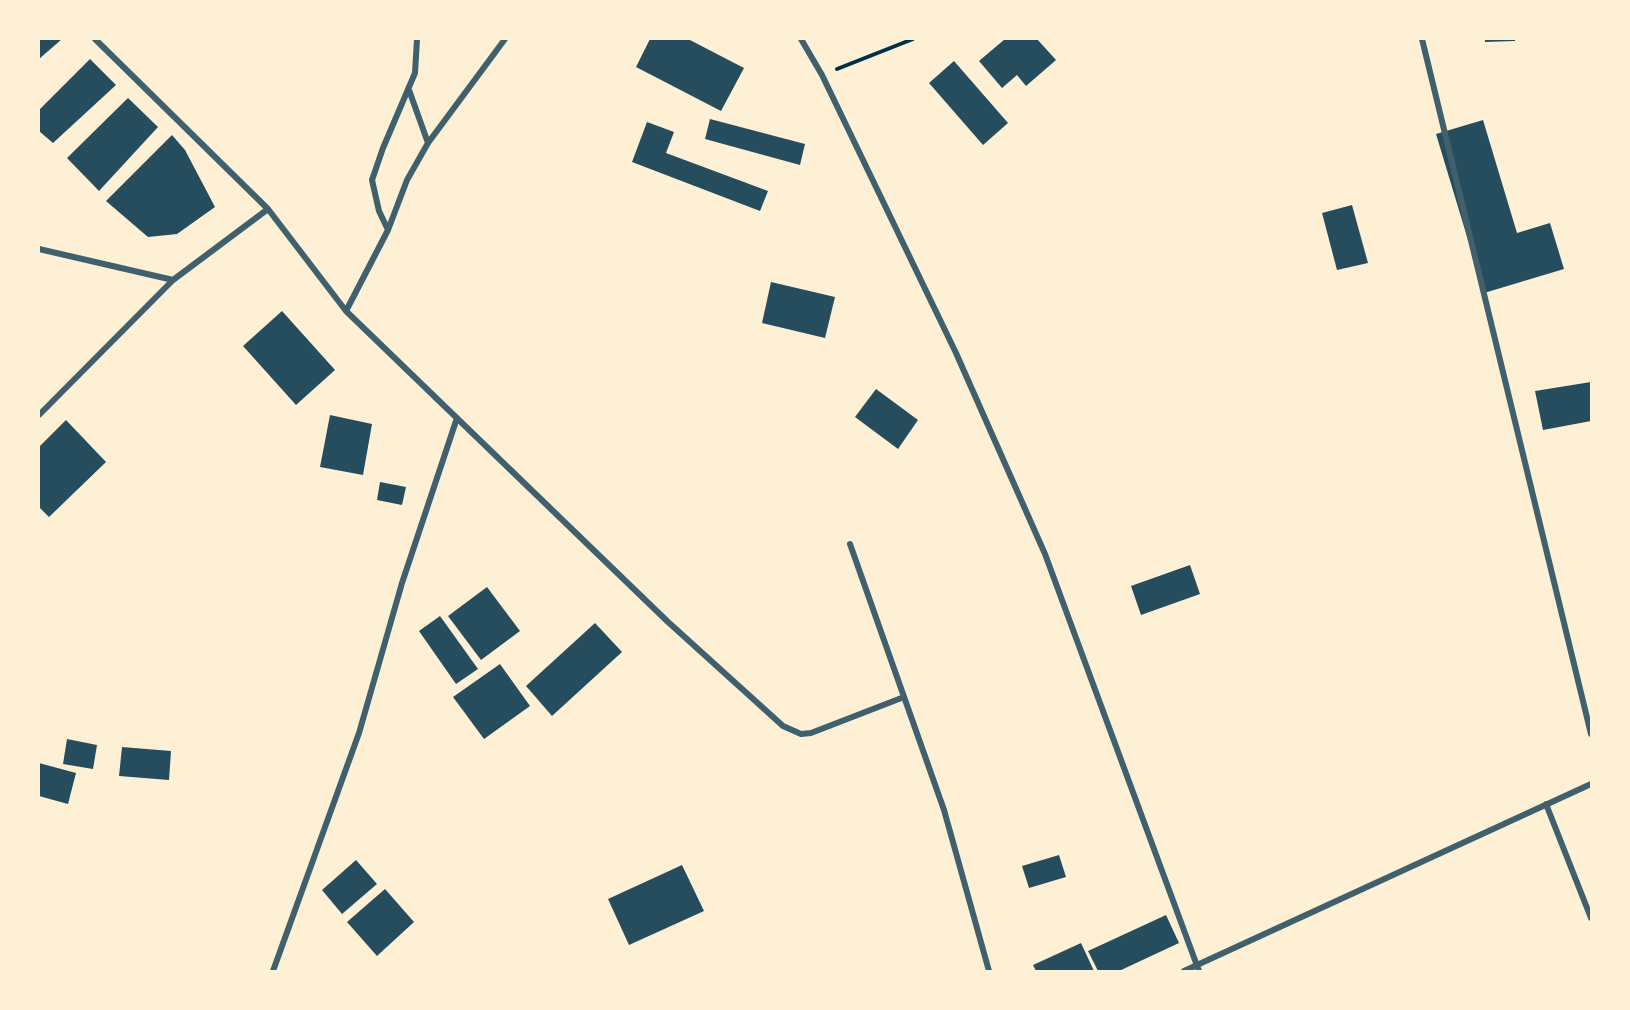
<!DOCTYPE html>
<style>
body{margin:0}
#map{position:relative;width:1630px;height:1010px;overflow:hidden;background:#fdf0d5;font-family:"Exo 2",sans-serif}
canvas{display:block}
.frame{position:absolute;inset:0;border:40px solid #fdf0d5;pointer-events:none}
</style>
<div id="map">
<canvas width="1630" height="1010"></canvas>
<div class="frame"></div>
</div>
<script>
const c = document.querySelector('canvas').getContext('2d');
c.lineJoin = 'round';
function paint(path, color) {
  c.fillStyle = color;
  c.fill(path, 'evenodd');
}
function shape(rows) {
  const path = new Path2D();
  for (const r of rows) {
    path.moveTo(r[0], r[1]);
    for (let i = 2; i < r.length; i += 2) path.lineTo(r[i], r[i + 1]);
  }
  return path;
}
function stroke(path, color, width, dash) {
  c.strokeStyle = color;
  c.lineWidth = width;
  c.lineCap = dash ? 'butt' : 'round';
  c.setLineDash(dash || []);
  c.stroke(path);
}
const building = shape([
 [39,39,62,39,39,59],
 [650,39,688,39,744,68,721,111,636,67],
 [1005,39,1037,39,1056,60,1026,86,1017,75,1002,88,979,61],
 [1485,39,1515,39,1515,41,1485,42],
 [90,59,116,85,53,143,39,131,39,110],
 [954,61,1008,123,983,145,929,83],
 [128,98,158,127,99,191,67,158],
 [710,119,805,144,800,165,705,139],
 [1483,120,1517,233,1550,223,1564,269,1484,293,1436,134],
 [647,122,674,132,666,153,768,191,760,211,632,162],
 [172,135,185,150,215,207,177,234,148,237,106,201],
 [1352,205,1368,263,1337,270,1322,213],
 [771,282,835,297,825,338,762,323],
 [282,311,335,370,296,405,243,346],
 [1591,382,1591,421,1543,430,1535,391],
 [876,389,918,420,898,449,855,417],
 [330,415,372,424,363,475,320,467],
 [66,420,106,462,49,517,39,507,39,447],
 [380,482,406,487,402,505,377,500],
 [1190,565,1200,594,1141,615,1131,586],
 [487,587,520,631,481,660,448,616],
 [440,616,478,669,456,684,419,631],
 [595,623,622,652,552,716,526,686],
 [500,664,530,706,484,739,453,697],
 [67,739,97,745,93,769,63,764],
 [122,747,171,751,169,780,119,776],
 [39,763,76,773,68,804,39,796],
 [1059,855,1066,877,1029,888,1022,866],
 [356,860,377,884,342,914,322,890],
 [682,865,704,911,629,945,608,899],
 [385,889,414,922,377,956,347,922],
 [1166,915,1179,943,1119,971,1098,971,1088,951],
 [1081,943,1094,971,1036,971,1033,965]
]);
const path = shape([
 [837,69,913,39]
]);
const minor = shape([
 [95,39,268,209,346,311,667,621,783,726,801,734,811,733,904,697],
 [801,39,822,75,956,353,1045,554,1199,971],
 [1422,39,1591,734],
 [409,90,428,143],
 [388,230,379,211,372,180,383,148,415,73,417,39],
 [39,249,173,280],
 [346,311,388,230,407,180,428,143,505,39],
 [39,415,173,280,268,209],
 [850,544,944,810,989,971],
 [1546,804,1591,918],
 [273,971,359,733,402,583,457,418],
 [1184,971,1591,784]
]);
paint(building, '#264d5e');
stroke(path, '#003049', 4);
stroke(minor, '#3f606c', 6);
</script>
